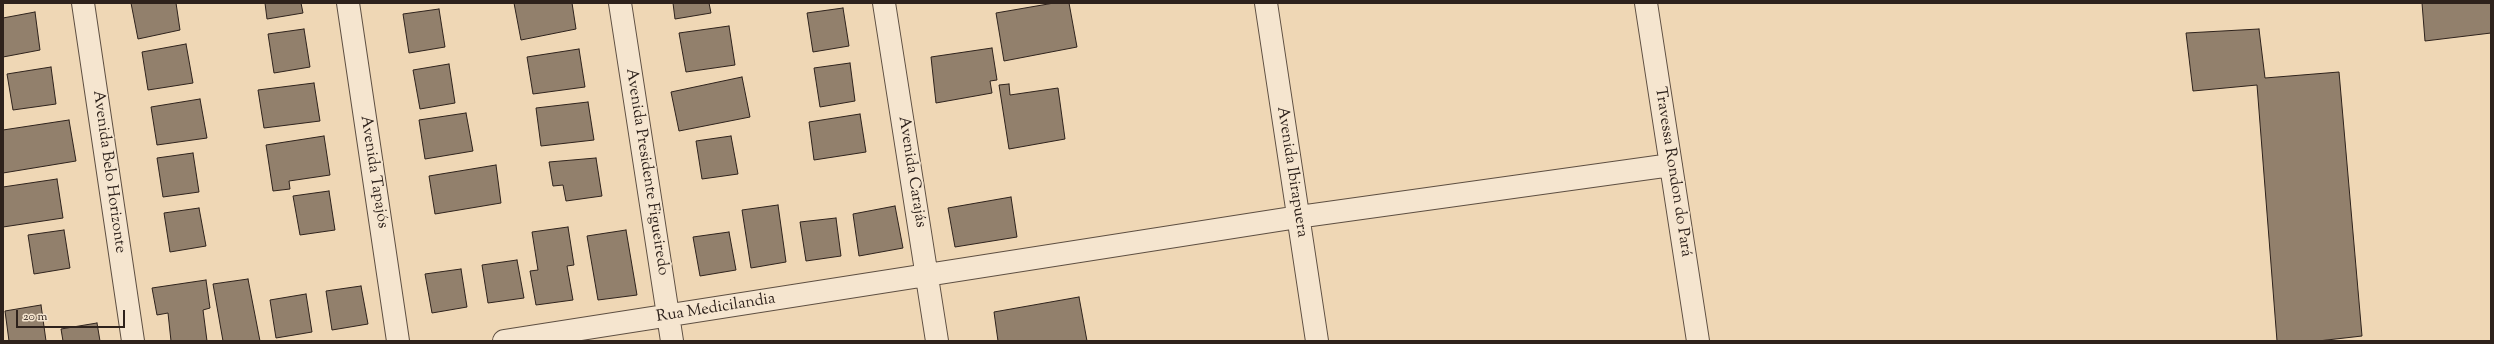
<!DOCTYPE html>
<meta charset="utf-8">
<style>
body{margin:0}
#map{position:relative;width:2494px;height:344px;overflow:hidden;background:#efd7b5;font-family:"Sorts Mill Goudy",serif}
canvas{display:block}
.frame{position:absolute;inset:0;border:4px solid #2e221c;pointer-events:none}
.scale{position:absolute;left:16px;top:310px;width:109px;height:18px;box-sizing:border-box;border:2px solid #2e221c;border-top:0;padding-left:5px;font-size:12px;line-height:14px;white-space:nowrap;color:#2e221c;-webkit-text-stroke:3px #f5e5cf;paint-order:stroke}
</style>
<div id="map">
<canvas width="2494" height="344"></canvas>
<div class="frame"></div>
<div class="scale">20 m</div>
</div>
<script>
const c = document.querySelector('canvas').getContext('2d');
c.lineJoin = 'round';
function paint(path, color) {
  c.fillStyle = color;
  c.fill(path, 'evenodd');
}
function shape(rows) {
  const path = new Path2D();
  for (const r of rows) {
    path.moveTo(r[0], r[1]);
    for (let i = 2; i < r.length; i += 2) path.lineTo(r[i], r[i + 1]);
  }
  return path;
}
function stroke(path, color, width, dash) {
  c.strokeStyle = color;
  c.lineWidth = width;
  c.lineCap = dash ? 'butt' : 'round';
  c.setLineDash(dash || []);
  c.stroke(path);
}
function write(font, color, halo, rows, align = 'center') {
  c.font = font + ' "Sorts Mill Goudy",serif';
  c.lineWidth = 3.5;
  c.setLineDash([]);
  c.textBaseline = 'middle';
  c.strokeStyle = halo;
  c.fillStyle = color;
  for (const [text, x, y, turn = 0] of rows) {
    c.save();
    c.translate(x, y);
    c.rotate((+turn || 0) * Math.PI / 180);
    c.textAlign = isNaN(turn) ? turn : align;
    if (halo) c.strokeText(text, 0, 0);
    c.fillText(text, 0, 0);
    c.restore();
  }
}
const building = shape([
 [131,3,176,3,180,30,138,39,131,3],
 [265,3,301,3,303,13,267,19,265,3],
 [514,3,572,3,576,29,521,40,514,3],
 [673,3,709,3,711,13,675,19,673,3],
 [1054,3,1069,3,1077,47,1004,61,996,13,1054,3],
 [2422,3,2491,3,2491,33,2425,41,2422,3],
 [843,8,849,46,813,52,807,13,843,8],
 [439,9,445,47,409,53,403,14,439,9],
 [35,12,40,50,3,57,3,18,35,12],
 [729,26,735,65,686,72,679,33,729,26],
 [304,29,310,67,274,73,268,34,304,29],
 [2259,29,2265,78,2339,72,2362,336,2318,341,2277,341,2257,85,2193,91,2186,33,2259,29],
 [186,44,193,83,148,90,142,52,186,44],
 [992,48,997,80,990,81,992,93,936,103,931,57,992,48],
 [579,49,585,87,533,94,527,57,579,49],
 [850,63,855,101,820,107,814,68,850,63],
 [449,64,455,103,420,109,413,70,449,64],
 [51,67,56,104,13,110,7,74,51,67],
 [742,77,750,117,679,131,671,92,742,77],
 [314,83,320,121,264,128,258,90,314,83],
 [1009,84,1010,95,1058,88,1065,139,1009,149,999,85,1009,84],
 [200,99,207,138,157,145,151,107,200,99],
 [588,102,594,140,541,146,536,108,588,102],
 [466,113,473,151,425,159,419,120,466,113],
 [860,114,866,152,814,160,809,122,860,114],
 [69,120,76,161,3,173,3,130,69,120],
 [324,136,330,175,289,181,290,189,273,191,266,145,324,136],
 [731,136,738,174,702,179,696,141,731,136],
 [193,153,199,192,163,197,157,158,193,153],
 [596,158,602,196,566,201,563,185,553,186,549,162,596,158],
 [496,165,501,203,435,214,429,176,496,165],
 [57,179,63,218,3,227,3,187,57,179],
 [329,191,335,230,300,235,293,196,329,191],
 [1011,197,1017,237,955,247,948,208,1011,197],
 [778,205,786,262,751,268,742,210,778,205],
 [895,206,903,248,859,256,853,214,895,206],
 [199,208,206,246,170,252,164,213,199,208],
 [836,218,841,256,806,261,800,222,836,218],
 [568,227,574,265,567,266,573,300,536,305,530,271,538,270,532,232,568,227],
 [64,230,70,268,34,274,28,235,64,230],
 [626,230,637,295,598,300,587,236,626,230],
 [729,232,736,270,700,276,693,237,729,232],
 [517,260,524,298,488,303,482,265,517,260],
 [461,269,467,307,432,313,425,274,461,269],
 [248,279,260,341,223,341,213,284,248,279],
 [206,280,210,308,203,310,207,341,171,341,168,313,157,315,152,288,206,280],
 [361,286,368,324,332,330,326,291,361,286],
 [306,294,312,332,276,338,270,300,306,294],
 [1079,297,1087,341,998,341,994,312,1079,297],
 [41,305,46,341,9,341,5,311,41,305],
 [97,323,100,341,63,341,61,329,97,323]
]);
const minor = shape([
 [83,3,133,341],
 [348,3,398,341],
 [620,3,672,341],
 [884,3,937,341],
 [1266,3,1317,341],
 [1646,3,1698,341],
 [504,341,1298,217,1671,165]
]);
const streetNames = [
 ["Avenida Belo Horizonte",108,172,82],
 ["Avenida Tapajós",373,172,81],
 ["Avenida Presidente Figueiredo",646,172,81],
 ["Avenida Carajás",911,172,81],
 ["Avenida Ibirapuera",1291,172,81],
 ["Travessa Rondon do Pará",1672,172,81],
 ["Rua Medicilandia",716,309,-9]
];
paint(building, '#92806c');
stroke(building, '#2e221c', 1);
stroke(minor, '#5e4f42', 24);
stroke(minor, '#f5e5cf', 22);
write('16px', '#2e221c', '#f5e5cf', streetNames);
</script>
